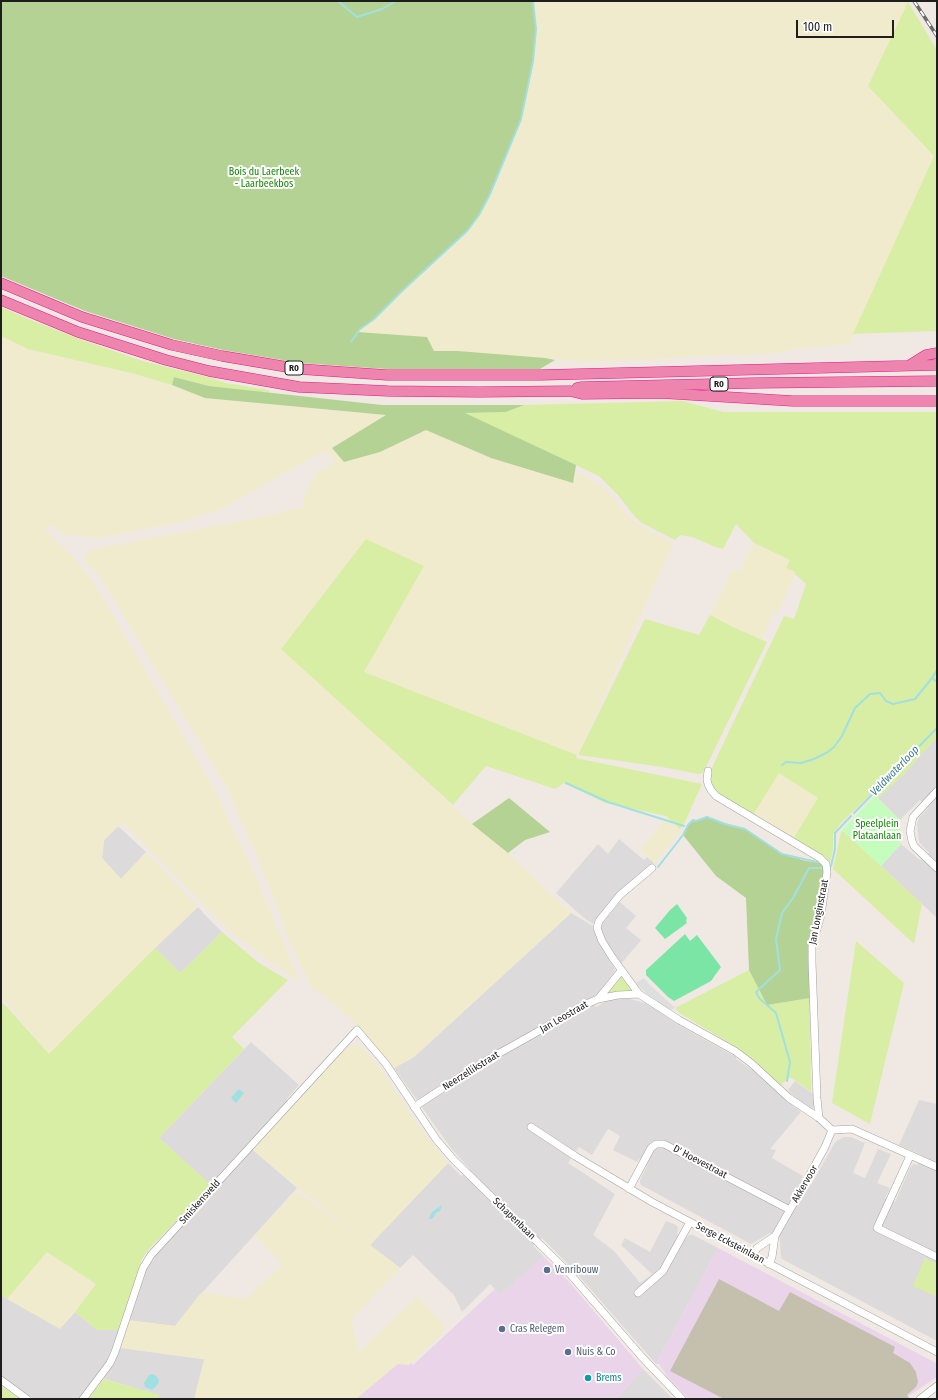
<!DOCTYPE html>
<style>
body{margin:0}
#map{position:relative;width:938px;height:1400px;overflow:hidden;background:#f0e9e3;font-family:"Fira Sans Condensed",sans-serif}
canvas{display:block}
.frame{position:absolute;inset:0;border:2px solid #1e1e1e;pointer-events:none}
.scale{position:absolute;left:796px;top:20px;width:98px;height:18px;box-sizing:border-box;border:2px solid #1e1e1e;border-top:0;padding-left:5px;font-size:12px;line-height:14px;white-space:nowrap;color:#1e1e1e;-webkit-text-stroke:3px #fff;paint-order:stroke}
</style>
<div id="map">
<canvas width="938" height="1400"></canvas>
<div class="frame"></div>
<div class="scale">100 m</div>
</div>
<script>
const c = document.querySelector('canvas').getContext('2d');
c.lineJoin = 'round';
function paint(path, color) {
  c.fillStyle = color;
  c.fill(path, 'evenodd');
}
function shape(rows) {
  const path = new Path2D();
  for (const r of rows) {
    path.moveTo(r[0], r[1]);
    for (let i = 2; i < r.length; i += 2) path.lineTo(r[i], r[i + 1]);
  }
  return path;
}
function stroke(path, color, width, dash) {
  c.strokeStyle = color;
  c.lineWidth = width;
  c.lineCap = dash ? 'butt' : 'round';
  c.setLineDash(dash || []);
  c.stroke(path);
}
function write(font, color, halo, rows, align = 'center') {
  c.font = font + ' "Fira Sans Condensed",sans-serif';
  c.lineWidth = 4;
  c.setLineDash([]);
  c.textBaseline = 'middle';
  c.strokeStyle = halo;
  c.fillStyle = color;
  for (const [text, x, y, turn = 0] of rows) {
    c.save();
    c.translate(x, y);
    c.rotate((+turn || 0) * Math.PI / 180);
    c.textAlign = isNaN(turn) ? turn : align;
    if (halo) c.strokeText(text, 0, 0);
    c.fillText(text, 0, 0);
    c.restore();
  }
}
const residential = shape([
 [937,737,937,918,881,866,901,844,920,860,929,853,919,842,917,824,919,818,928,808,920,800,900,820,878,798,904,774],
 [118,826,146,852,121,879,102,858,104,840],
 [619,839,644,860,647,857,654,863,637,877,636,877,616,896,593,924,584,918,556,893,598,844,608,854],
 [620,902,636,916,626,928,641,940,620,965,610,960,615,970,614,973,597,995,588,999,596,1007,608,1000,616,998,630,999,648,1004,682,1027,736,1057,736,1059,752,1070,792,1104,793,1095,788,1090,795,1081,813,1094,815,1106,811,1110,794,1096,792,1105,801,1112,770,1149,776,1150,772,1158,803,1176,801,1180,811,1185,834,1144,838,1140,844,1137,851,1137,865,1143,853,1173,865,1178,878,1149,891,1154,877,1183,890,1188,885,1198,895,1202,911,1166,914,1164,917,1165,922,1155,899,1145,919,1100,937,1104,937,1341,782,1259,781,1257,780,1238,770,1233,751,1244,643,1186,640,1184,640,1180,648,1164,639,1159,637,1162,613,1150,620,1136,608,1129,592,1155,579,1147,568,1163,615,1194,593,1235,614,1251,640,1283,652,1274,621,1245,625,1238,650,1252,666,1221,676,1225,678,1228,677,1234,686,1238,689,1235,693,1235,718,1248,656,1364,572,1268,542,1238,533,1246,543,1256,501,1295,490,1284,462,1312,454,1295,413,1255,400,1268,370,1245,448,1163,461,1176,470,1169,451,1148,421,1106,456,1083,452,1078,423,1099,417,1100,394,1068,414,1057,571,913,598,929],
 [198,907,206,916,222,932,180,973,155,948],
 [251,1042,299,1085,286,1100,287,1101,247,1145,297,1188,200,1295,175,1326,129,1321,144,1272,151,1260,215,1189,159,1138],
 [1,1295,60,1328,75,1312,97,1330,120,1330,106,1362,79,1399,34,1399,1,1376],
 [121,1348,238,1364,219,1399,157,1399,159,1395,104,1379],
 [643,1369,673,1399,616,1399]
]);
const industrial = shape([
 [718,1248,936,1363,937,1377,904,1399,689,1399,669,1379,659,1364,656,1364],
 [543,1256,570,1283,643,1369,616,1399,350,1399,402,1354,413,1365,495,1289,502,1294]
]);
const construction = shape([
 [719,1279,779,1311,790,1292,895,1347,893,1353,910,1363,916,1372,918,1382,916,1387,907,1395,910,1399,724,1399,670,1371]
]);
const farmland = shape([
 [533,1,908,1,868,86,934,156,850,344,802,348,777,353,585,362,458,351,434,351,357,332,374,319,402,291,467,231,479,215,490,194,521,119,533,61,536,29],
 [1,336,28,349,135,374,172,385,205,398,387,415,332,448,344,462,380,452,426,430,491,458,572,483,575,473,586,476,606,490,627,515,639,525,673,544,577,755,364,672,424,566,366,539,281,648,343,704,472,824,508,853,571,913,414,1057,394,1068,360,1027,326,997,311,987,284,929,285,928,264,873,226,786,99,575,83,560,90,550,271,515,304,506,304,495,317,472,336,463,324,451,217,511,176,523,98,538,62,534,51,524,45,530,71,555,95,584,215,790,256,877,299,979,297,980,290,976,228,930,123,822,104,840,102,858,121,879,146,852,198,907,155,948,49,1055,8,1004,1,997],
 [753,543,790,560,795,574,778,614,773,612,762,640,735,628,710,615,732,570,739,573],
 [779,773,819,798,793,839,753,815],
 [664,821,675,825,681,830,655,863,640,850],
 [359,1044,379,1067,415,1121,448,1163,370,1245,400,1268,351,1320,359,1352,417,1297,444,1324,443,1333,409,1365,398,1364,356,1399,194,1399,204,1359,121,1348,129,1320,175,1326,201,1293,246,1299,282,1265,255,1235,296,1191,359,1236,298,1188,253,1150,341,1053,349,1047],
 [47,1252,96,1284,75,1312,60,1329,7,1299]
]);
const grass = shape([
 [908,2,937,50,937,331,853,334,934,156,868,86],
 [1,307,31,320,85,341,143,361,208,377,226,383,269,390,269,393,209,386,174,377,172,385,135,374,28,349,1,336],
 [683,401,723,412,937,412,937,737,904,774,878,798,875,796,874,791,840,824,833,834,833,849,830,862,793,839,818,798,779,773,753,815,722,798,713,788,709,780,710,773,714,763,784,616,794,619,806,584,795,574,795,572,786,568,790,560,754,543,736,524,723,549,713,546,692,537,680,535,675,540,642,523,635,517,618,495,599,476,464,413,506,412,524,405],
 [366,539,424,566,364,672,577,755,576,758,702,784,684,824,680,829,666,816,605,803,564,783,555,789,486,766,453,805,281,649],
 [710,615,735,628,767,642,703,773,698,774,662,767,579,755,579,753,645,619,699,635],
 [842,830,922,904,914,944,833,869,841,832],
 [222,932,259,963,288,980,232,1037,244,1049,159,1138,211,1185,149,1249,142,1259,120,1330,97,1330,75,1312,96,1284,47,1252,7,1299,1,1295,1,1003,5,1005,49,1054,155,948,180,973],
 [856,941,904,983,870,1124,832,1103],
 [749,970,767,1005,810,998,811,1092,790,1077,781,1085,739,1049,681,1014,675,1008],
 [621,977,631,987,631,990,629,992,606,994,617,979],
 [925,1258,937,1264,937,1297,913,1286],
 [104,1379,160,1395,157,1399,88,1399],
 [1,1386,20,1399,1,1399]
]);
const forest = shape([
 [1,1,533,1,536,29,533,61,521,119,490,194,479,215,467,231,402,291,374,319,357,332,427,337,434,351,458,351,545,358,555,360,540,369,387,369,300,363,223,350,174,339,85,311,1,276],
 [174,377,209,386,382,405,524,405,506,412,465,413,576,465,573,483,491,458,426,430,380,452,344,462,332,448,386,415,205,398,172,385],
 [509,798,550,832,525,840,508,853,472,824],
 [707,817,725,824,745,829,782,854,806,861,823,863,825,867,818,913,810,998,767,1005,749,970,746,898,716,876,683,835,688,825,693,820,696,821]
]);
const park = shape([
 [875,796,900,820,901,844,881,866,842,830]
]);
const pitch = shape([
 [677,904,687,918,686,921,687,923,665,939,655,928,670,910],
 [685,934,690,941,697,935,721,967,711,981,674,1001,668,997,646,975,646,970]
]);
const parking = shape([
 [644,978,650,985,675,1008,670,1010,647,994,636,983]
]);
const water = shape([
 [239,1089,244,1093,236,1103,231,1098],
 [442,1205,440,1211,436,1213,432,1219,429,1219,430,1216,432,1212],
 [152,1374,155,1375,158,1378,159,1381,158,1384,152,1390,145,1387,144,1383,149,1375]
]);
const stream = shape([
 [338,1,357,17,382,9,396,1],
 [351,342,360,329,374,319,402,291,467,231,479,215,490,194,521,119,533,61,536,29,533,1],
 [932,678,937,670],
 [782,765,786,762,801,763,814,759,828,752,834,747,842,736,855,708,870,694,880,693,886,701,893,704,915,699,932,678,937,682],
 [566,783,608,802,684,826],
 [854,813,937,728],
 [829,866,831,866,835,849,835,833,851,816],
 [658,867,683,835,688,825,693,820,696,821,707,817,725,824,745,829,782,854,817,862],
 [787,1081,790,1062,776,1013,759,998,756,992,780,970,776,939,782,913,793,898,809,868,823,868]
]);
const minor = shape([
 [708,771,707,780,708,784,711,790,716,796,820,858,826,864,827,872,821,915,812,946,812,962,817,1098,819,1118],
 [937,791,913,817,910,831,912,841,914,846,937,868],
 [652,868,620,895,599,921,597,928,602,941,612,957,639,994,679,1020,735,1051,751,1063,789,1098,819,1118,832,1130,852,1129,937,1167],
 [598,999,621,971],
 [414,1107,480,1064,530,1036,584,1005,598,999,618,995,639,994],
 [531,1127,575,1156,652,1202,937,1352],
 [910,1156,877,1228,937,1257],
 [629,1189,651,1148,656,1144,664,1144,790,1210],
 [753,1255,757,1248,775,1236],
 [769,1264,772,1257,775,1236,808,1178,825,1147,832,1130],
 [638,1293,663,1271,690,1222],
 [1,1380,27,1399],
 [83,1399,110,1363,115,1352,143,1268,151,1255,357,1030,386,1064,436,1139,453,1159,570,1274,641,1356,682,1399],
 [920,1399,937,1386]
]);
const highway = shape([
 [1,283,82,317,172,345,222,356,299,369,387,375,540,375,937,365],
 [1,300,78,332,166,360,209,371,299,387,388,391,479,392,570,391,582,394,660,393,793,401,937,401],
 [910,365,926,355,937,353],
 [577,388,582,387,755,383,937,381]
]);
const rail = shape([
 [914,1,937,36]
]);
const markers = [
 [547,1270,4,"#5c6f8a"],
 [502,1329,4,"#5c6f8a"],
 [568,1352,4,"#5c6f8a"],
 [588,1378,4,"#0f9aa8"]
];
const shields = [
 [294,368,18],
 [719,384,18]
];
const shieldNames = [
 ["R0",294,368],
 ["R0",719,384]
];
const parkNames = [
 ["Bois du Laerbeek",264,172],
 ["- Laarbeekbos",264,184],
 ["Speelplein",877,824],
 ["Plataanlaan",877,836]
];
const streetNames = [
 ["Jan Longinstraat",819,912,-79],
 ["Jan Leostraat",564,1017,-30],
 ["Neerzellikstraat",471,1071,-32],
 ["D' Hoevestraat",700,1162,28],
 ["Akkervoor",805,1184,-60],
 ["Smiskensveld",200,1202,-48],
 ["Schapenbaan",514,1219,44],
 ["Serge Ecksteinlaan",730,1243,28]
];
const serviceNames = [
 ["Venribouw",555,1270],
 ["Cras Relegem",510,1329],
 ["Nuis & Co",576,1352]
];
const cultureNames = [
 ["Brems",596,1378]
];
const waterNames = [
 ["Veldwaterloop",895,771,-46]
];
paint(residential, '#dcdadb');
paint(industrial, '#e9d4e9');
paint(construction, '#c5c0ae');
paint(farmland, '#f0ebcc');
paint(grass, '#d8eea5');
paint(forest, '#b4d294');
paint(park, '#c5fdbc');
paint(pitch, '#7be5a5');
paint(parking, '#dedede');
paint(water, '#a0e0e0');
stroke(stream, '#a0e0e0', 2);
stroke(minor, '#a2a2a2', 8);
stroke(highway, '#e6178a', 11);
stroke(minor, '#fff', 7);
stroke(highway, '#ed85ae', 10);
stroke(rail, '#6c6c6c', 3.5);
stroke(rail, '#fff', 2, [6]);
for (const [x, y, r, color] of markers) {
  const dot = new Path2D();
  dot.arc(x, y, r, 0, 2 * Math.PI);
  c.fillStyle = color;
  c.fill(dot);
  stroke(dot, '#fff', 1.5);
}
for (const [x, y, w] of shields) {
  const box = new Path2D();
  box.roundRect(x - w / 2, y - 7, w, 14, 3);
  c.fillStyle = '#fff';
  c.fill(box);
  stroke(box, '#1e1e1e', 1);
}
write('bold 9px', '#1e1e1e', null, shieldNames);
write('10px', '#148404', '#fff', parkNames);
write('10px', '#1e1e1e', '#fff', streetNames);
write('10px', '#4e5e75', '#fff', serviceNames, 'left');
write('10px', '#0d838f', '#fff', cultureNames, 'left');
write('italic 11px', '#397a93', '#fff', waterNames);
</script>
